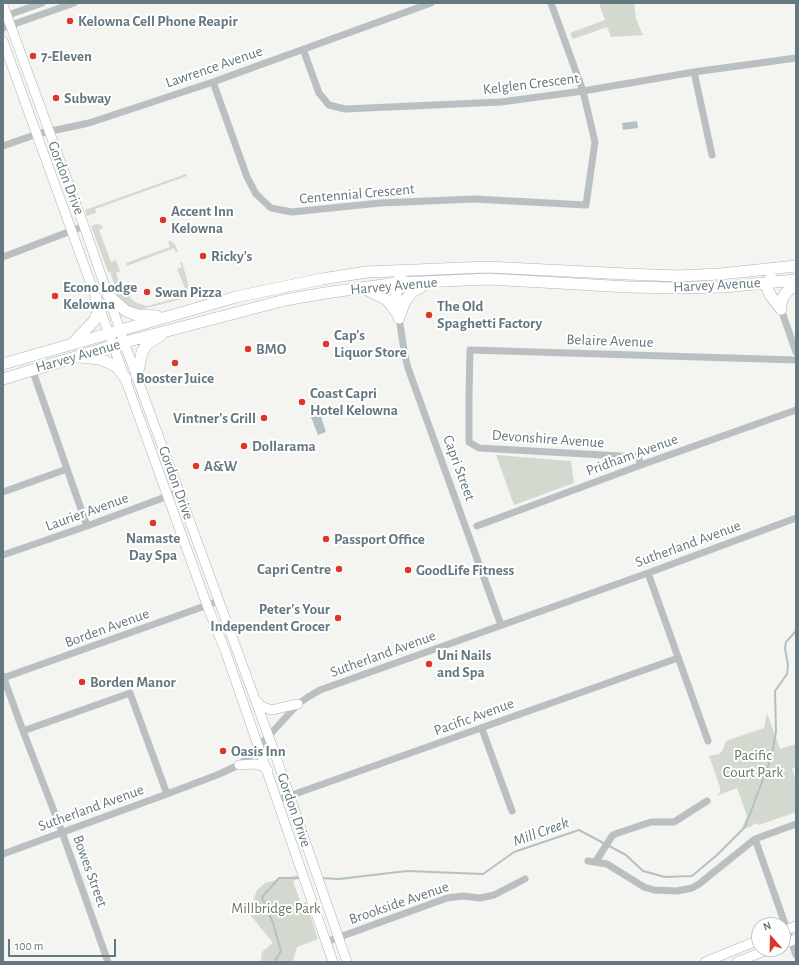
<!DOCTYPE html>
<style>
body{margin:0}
#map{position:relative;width:799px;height:965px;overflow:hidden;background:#f4f4f0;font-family:"Alegreya Sans",sans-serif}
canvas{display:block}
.frame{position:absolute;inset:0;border:4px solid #647880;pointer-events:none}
.north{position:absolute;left:751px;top:917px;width:40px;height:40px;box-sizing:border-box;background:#fff;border:1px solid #c1c9cc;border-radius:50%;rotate:340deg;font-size:11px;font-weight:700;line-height:16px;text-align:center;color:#647880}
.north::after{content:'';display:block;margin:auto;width:14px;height:18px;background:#dc3629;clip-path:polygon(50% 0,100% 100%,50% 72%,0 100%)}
.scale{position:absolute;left:8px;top:939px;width:108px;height:18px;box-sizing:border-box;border:2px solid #647880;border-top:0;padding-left:5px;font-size:12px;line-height:14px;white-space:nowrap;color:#647880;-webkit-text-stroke:3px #fff;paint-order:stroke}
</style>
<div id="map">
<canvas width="799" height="965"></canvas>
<div class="frame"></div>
<div class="north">N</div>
<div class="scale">100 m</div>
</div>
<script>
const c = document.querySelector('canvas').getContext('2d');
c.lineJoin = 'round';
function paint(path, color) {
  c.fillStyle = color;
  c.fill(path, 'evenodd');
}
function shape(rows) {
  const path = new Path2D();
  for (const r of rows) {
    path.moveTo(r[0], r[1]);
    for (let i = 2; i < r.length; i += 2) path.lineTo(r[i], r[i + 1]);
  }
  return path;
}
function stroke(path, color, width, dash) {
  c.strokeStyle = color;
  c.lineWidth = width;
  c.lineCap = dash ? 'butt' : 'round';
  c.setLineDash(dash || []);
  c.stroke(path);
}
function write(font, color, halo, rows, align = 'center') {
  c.font = font + ' "Alegreya Sans",sans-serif';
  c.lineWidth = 4;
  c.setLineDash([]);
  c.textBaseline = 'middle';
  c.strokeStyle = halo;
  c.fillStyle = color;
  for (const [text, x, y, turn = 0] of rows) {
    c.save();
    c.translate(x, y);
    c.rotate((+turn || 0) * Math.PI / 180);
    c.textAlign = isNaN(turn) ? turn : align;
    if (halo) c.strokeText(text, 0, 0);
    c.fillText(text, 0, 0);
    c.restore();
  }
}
const green = shape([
 [599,3,634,3,636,19,643,35,611,37,607,27,573,39,570,33,605,20],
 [186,174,187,176,95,209,96,213,87,216,85,210],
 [96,224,101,225,103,227,103,228,99,230,111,262,116,260,120,271,116,273,121,288,126,288,132,300,137,303,147,306,174,299,183,295,185,288,177,269,182,267,180,263,182,262,188,283,188,290,186,298,142,309,128,307,119,299,116,293,117,291,110,272,108,272,91,226],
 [168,241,171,241,175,244,178,252,176,252,174,248,127,266,126,263,170,247],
 [496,455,571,461,574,483,514,505],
 [767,713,780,749,796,744,796,767,792,769,796,780,796,812,759,825,754,823,752,826,741,830,747,816,737,788,716,796,720,792,720,787,709,756,719,754,723,749,726,741,764,728],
 [297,875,298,879,293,881,301,904,306,902,318,939,297,947,293,961,290,962,258,962,261,961,262,952,273,943,251,916,250,909,257,890,265,883]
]);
const water = shape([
 [637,121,638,128,623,130,622,123],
 [320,414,326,432,318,435,311,417]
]);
const stream = shape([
 [321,878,339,879,407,871,483,874,514,852,579,830,626,855,643,871,665,877,692,876,717,855,745,827,772,755,776,731,775,691,787,674,788,665,785,648,786,642,796,631],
 [274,962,281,951,273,923,262,897,279,878,301,878]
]);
const minor = shape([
 [3,17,42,3],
 [3,28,74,3],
 [303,49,319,93,329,105,345,109,501,102,583,91,694,72,796,58],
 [694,72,712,155],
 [213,82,247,177,256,194,271,208,292,212,380,203,474,199,586,205,595,142,583,91,551,3],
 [3,146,37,134,89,123,213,82,431,3],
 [3,257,84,226],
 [781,309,796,352],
 [399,318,405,356,408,368,501,625],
 [32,369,87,526],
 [641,465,638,457,479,448,469,442,469,398,470,350,796,360],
 [3,492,67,469],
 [477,526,641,465,796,410],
 [3,555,87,526,179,492],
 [648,573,708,741],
 [3,676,23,731,62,832,108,962],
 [3,678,219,601],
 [482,729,512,811],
 [23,731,130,693,167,794],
 [278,800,678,658],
 [755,839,796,955],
 [3,854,167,794,217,775,239,765,252,754,298,704,308,697,320,690,648,573,796,518],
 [588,861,607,864,644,887,654,890,677,891,692,888,699,884,755,839,796,824],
 [596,861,612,836,615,834,651,822,674,822,707,801],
 [326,942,447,898,463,896,480,898,494,895,525,879]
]);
const major = shape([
 [3,5,84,226,128,353,274,751,347,962],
 [3,41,207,605,226,653,333,962],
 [257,701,261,706,271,710,298,704],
 [239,765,255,764,264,767,268,771],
 [783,931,796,926],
 [783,944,796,939],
 [705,962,759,940],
 [737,962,770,949]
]);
const highway = shape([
 [771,277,767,283,767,288,771,296,781,309],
 [363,288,386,299,392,306,398,315],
 [108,295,126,311,137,315,157,316],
 [781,309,781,304,783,297,787,292,796,284],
 [400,315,405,301,412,292,428,283],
 [399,318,396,298,397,283,401,277],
 [74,342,94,321,98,312,96,298],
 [79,357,100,359,109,363,118,368,126,379],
 [3,364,236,297,322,279,367,272,487,267,627,274,677,276,720,274,796,266],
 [137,376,142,352,147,344,161,335],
 [3,379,125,342,285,300,325,293,397,283,489,279,629,287,680,288,724,287,796,280]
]);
const markers = [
 [70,21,4,"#dc3629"],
 [33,56,4,"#dc3629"],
 [56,98,4,"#dc3629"],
 [163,220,4,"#dc3629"],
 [203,256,4,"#dc3629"],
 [147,292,4,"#dc3629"],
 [55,296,4,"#dc3629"],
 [429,315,4,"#dc3629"],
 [326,344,4,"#dc3629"],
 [248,349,4,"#dc3629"],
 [175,363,4,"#dc3629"],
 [302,402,4,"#dc3629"],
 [264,418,4,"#dc3629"],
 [244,446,4,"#dc3629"],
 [196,466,4,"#dc3629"],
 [153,523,4,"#dc3629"],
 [326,539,4,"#dc3629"],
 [339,569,4,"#dc3629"],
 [408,570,4,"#dc3629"],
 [338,618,4,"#dc3629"],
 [429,664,4,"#dc3629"],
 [82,682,4,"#dc3629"],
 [223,751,4,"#dc3629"]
];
const poiNames = [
 ["Kelowna Cell Phone Reapir",78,21],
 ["7-Eleven",41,56],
 ["Subway",64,98],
 ["Accent Inn",171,211],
 ["Kelowna",171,228],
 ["Ricky's",211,256],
 ["Econo Lodge",63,287],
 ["Kelowna",63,304],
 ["Swan Pizza",155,292],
 ["The Old",437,306],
 ["Spaghetti Factory",437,323],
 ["Cap's",334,335],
 ["Liquor Store",334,352],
 ["BMO",256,349],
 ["Booster Juice",175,378,"center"],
 ["Coast Capri",310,393],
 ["Hotel Kelowna",310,410],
 ["Vintner's Grill",256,418,"right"],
 ["Dollarama",252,446],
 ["A&W",204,466],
 ["Namaste",153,538,"center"],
 ["Day Spa",153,555,"center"],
 ["Passport Office",334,539],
 ["Capri Centre",331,569,"right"],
 ["GoodLife Fitness",416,570],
 ["Peter's Your",330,609,"right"],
 ["Independent Grocer",330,626,"right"],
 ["Uni Nails",437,655],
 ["and Spa",437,672],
 ["Borden Manor",90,682],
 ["Oasis Inn",231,751]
];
const streetNames = [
 ["Lawrence Avenue",214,67,-19],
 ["Kelglen Crescent",531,84,-7],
 ["Gordon Drive",66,178,69],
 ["Centennial Crescent",357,194,-5],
 ["Harvey Avenue",717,285,-3],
 ["Harvey Avenue",394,286,-5],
 ["Belaire Avenue",610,341,2],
 ["Harvey Avenue",78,356,-16],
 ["Devonshire Avenue",548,439,4],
 ["Pridham Avenue",632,455,-20],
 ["Capri Street",459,468,70],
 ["Gordon Drive",176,483,70],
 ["Laurier Avenue",87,512,-20],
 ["Sutherland Avenue",688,544,-20],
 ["Borden Avenue",107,628,-20],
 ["Sutherland Avenue",383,654,-20],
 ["Pacific Avenue",474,717,-20],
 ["Sutherland Avenue",91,808,-20],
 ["Gordon Drive",294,810,71],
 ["Bowes Street",90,871,70],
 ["Brookside Avenue",399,903,-19]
];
const parkNames = [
 ["Pacific",753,755],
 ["Court Park",753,772],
 ["Millbridge Park",276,908]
];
const waterNames = [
 ["Mill Creek",541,832,-20]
];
paint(green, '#d4d9d0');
paint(water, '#b2c2c4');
stroke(stream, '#b2c2c4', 2);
stroke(major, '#aeb4b7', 10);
stroke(highway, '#b0b5b7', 12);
stroke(minor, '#bac0c2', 7);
stroke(major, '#fff', 9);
stroke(highway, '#fff', 11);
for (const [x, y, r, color] of markers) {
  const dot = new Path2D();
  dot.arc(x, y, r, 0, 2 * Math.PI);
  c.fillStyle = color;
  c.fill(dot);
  stroke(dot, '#fff', 1.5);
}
write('bold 15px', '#647880', '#fff', poiNames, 'left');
write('15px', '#647880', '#fff', streetNames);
write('15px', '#6a7863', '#fff', parkNames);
write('italic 16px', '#607b7e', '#fff', waterNames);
</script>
